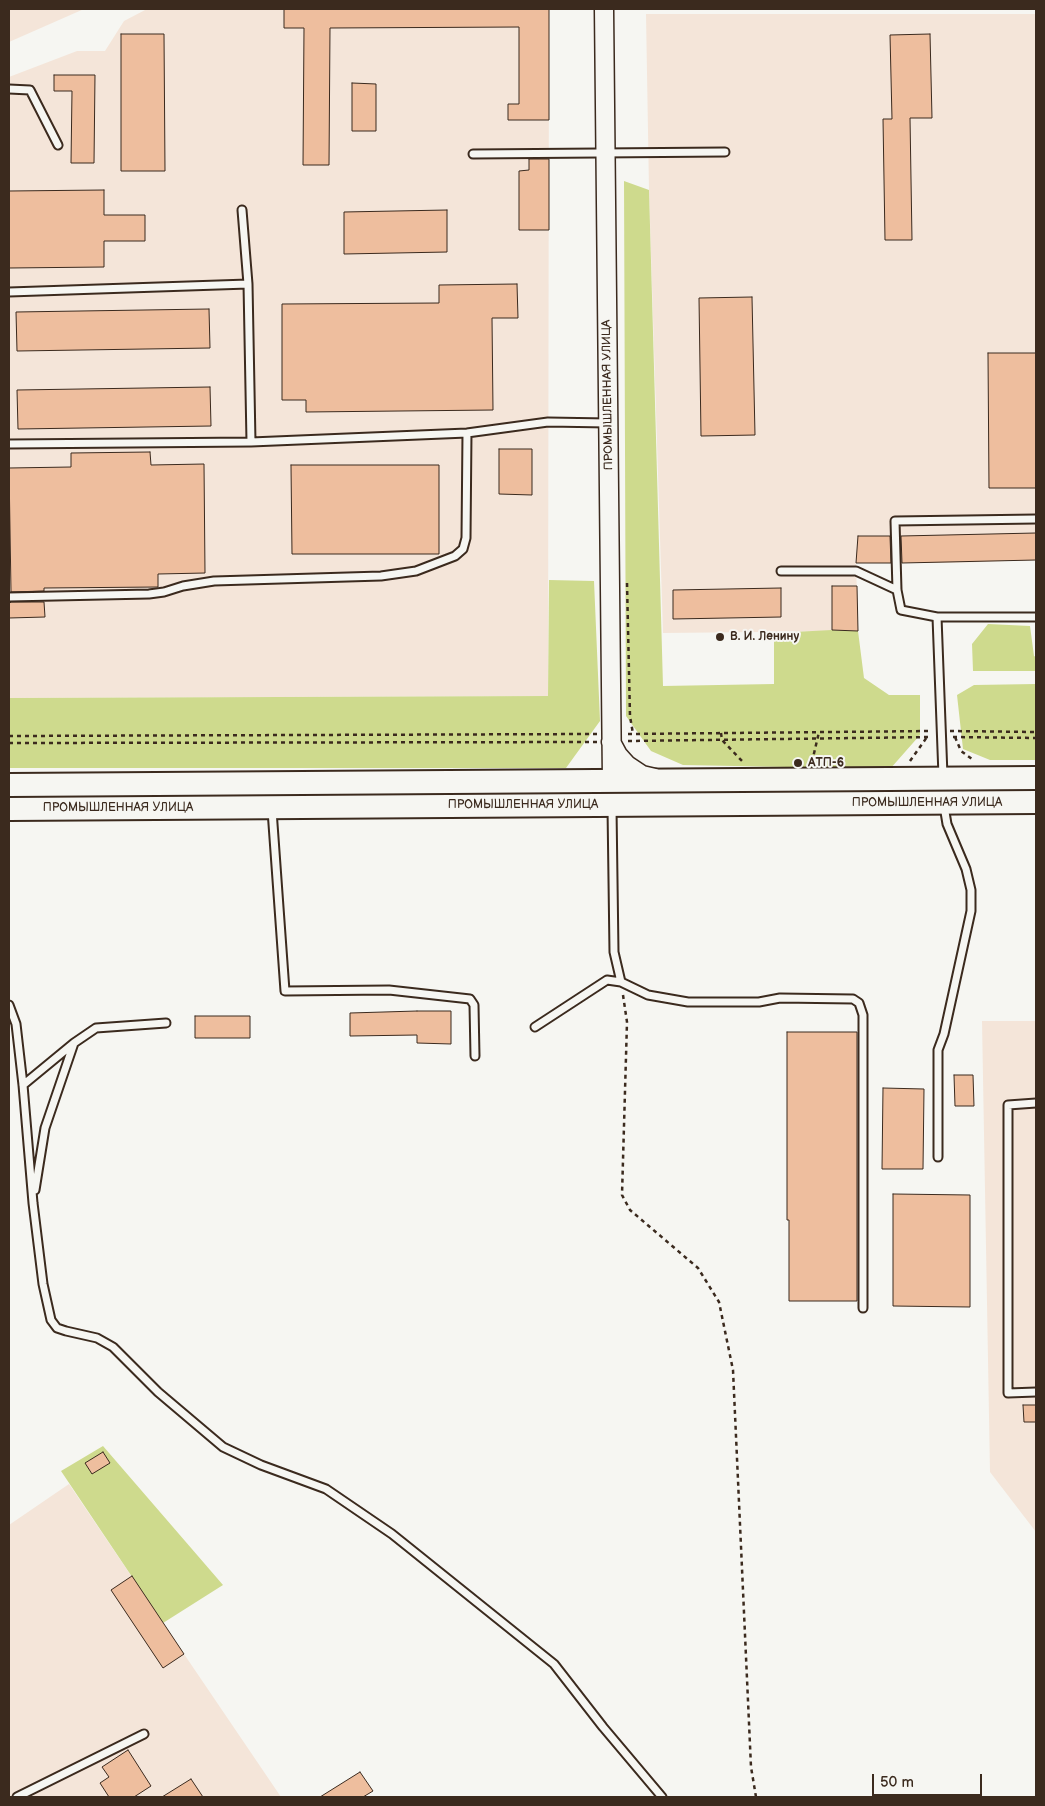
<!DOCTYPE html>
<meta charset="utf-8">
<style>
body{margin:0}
#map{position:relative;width:1045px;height:1806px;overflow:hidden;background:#f6f6f2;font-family:"Balsamiq Sans",sans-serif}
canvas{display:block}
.frame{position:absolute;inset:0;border:10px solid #3b2a1e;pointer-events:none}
.scale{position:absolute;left:872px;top:1774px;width:110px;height:22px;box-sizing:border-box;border:2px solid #3b2a1e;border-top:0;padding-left:6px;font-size:15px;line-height:18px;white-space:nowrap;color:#3b2a1e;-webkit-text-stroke:4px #f6f6f2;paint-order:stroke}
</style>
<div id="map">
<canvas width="1045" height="1806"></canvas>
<div class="frame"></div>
<div class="scale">50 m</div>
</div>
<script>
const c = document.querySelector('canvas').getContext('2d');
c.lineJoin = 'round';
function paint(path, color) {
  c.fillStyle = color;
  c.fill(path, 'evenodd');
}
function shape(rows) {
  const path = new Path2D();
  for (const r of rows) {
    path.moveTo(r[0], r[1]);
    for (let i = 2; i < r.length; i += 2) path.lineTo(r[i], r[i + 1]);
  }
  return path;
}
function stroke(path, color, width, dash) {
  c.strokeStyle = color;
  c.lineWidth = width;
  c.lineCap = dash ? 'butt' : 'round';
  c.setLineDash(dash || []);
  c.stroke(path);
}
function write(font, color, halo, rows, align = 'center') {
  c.font = font + ' "Balsamiq Sans",sans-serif';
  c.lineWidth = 4;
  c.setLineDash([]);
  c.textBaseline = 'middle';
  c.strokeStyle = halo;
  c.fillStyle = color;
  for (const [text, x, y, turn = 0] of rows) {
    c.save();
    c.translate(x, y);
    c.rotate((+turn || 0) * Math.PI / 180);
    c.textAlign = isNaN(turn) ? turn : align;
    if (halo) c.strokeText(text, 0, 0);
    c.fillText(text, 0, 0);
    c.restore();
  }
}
const built = shape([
 [9,9,84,9,9,42],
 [147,9,549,9,548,696,9,698,9,77,77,51,105,51,124,21],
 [646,14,1036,14,1036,560,953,563,856,563,858,631,663,633,649,190],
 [982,1021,1036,1021,1036,1532,990,1472],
 [69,1484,184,1654,281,1797,9,1797,9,1525]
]);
const green = shape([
 [624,181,649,190,663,686,774,684,774,633,832,630,858,631,864,678,889,695,920,695,920,735,890,769,683,765,651,751,626,716],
 [549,580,594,581,600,721,566,768,9,768,9,698,548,696],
 [988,624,1030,626,1034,656,1036,657,1036,671,973,671,972,644],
 [1036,684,1036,760,990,760,963,749,957,695,974,685],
 [919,786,919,795,646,797,646,788],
 [590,791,590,798,277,800,277,793],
 [262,793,262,800,9,801,9,795],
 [103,1446,223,1585,163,1623,61,1471]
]);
const building = shape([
 [284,9,549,9,549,120,508,120,508,104,519,104,519,27,330,28,329,165,303,165,304,28,284,28,284,9],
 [121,34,164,34,165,171,121,171,121,34],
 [930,34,932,118,910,118,912,240,885,240,883,119,892,119,890,35,930,34],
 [54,75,95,75,94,163,71,163,72,91,54,91,54,75],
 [352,83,376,84,376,131,352,131,352,83],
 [529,159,549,159,549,230,519,230,519,171,529,170,529,159],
 [104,190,104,215,145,215,145,241,104,241,104,267,9,268,9,191,104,190],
 [447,210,447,252,344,254,344,212,447,210],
 [517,284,518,318,492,318,493,410,306,412,306,400,282,400,282,304,439,303,439,285,517,284],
 [752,297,755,435,701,436,699,298,752,297],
 [209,309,210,348,17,351,16,312,209,309],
 [988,353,1036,353,1036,488,989,488,988,353],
 [210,387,211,426,18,429,17,390,210,387],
 [499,449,532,449,532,495,499,494,499,449],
 [150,452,151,465,204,464,205,573,158,574,158,587,44,588,44,591,11,592,9,468,71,467,71,453,150,452],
 [291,465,439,465,439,554,292,554,291,465],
 [1036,533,1036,560,902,563,901,536,1036,533],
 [858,536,890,536,891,563,856,563,858,536],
 [832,586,857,586,858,631,832,630,832,586],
 [781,588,781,617,673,619,673,590,781,588],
 [11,602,44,602,45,617,9,618,9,604,11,602],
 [417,1011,451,1011,451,1044,417,1043,417,1035,350,1036,350,1013,417,1011],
 [195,1016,250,1016,250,1038,195,1038,195,1016],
 [787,1032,857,1032,857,1301,789,1301,789,1220,787,1220,787,1032],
 [954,1075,973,1075,974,1106,955,1106,954,1075],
 [883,1088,924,1089,923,1169,882,1169,883,1088],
 [893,1194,970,1195,970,1307,893,1306,893,1194],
 [1023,1405,1036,1405,1036,1422,1024,1422,1023,1405],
 [103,1452,110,1463,92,1474,85,1463,103,1452],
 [132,1576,184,1654,163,1668,111,1590,132,1576],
 [128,1750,151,1786,134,1797,109,1797,100,1783,109,1777,102,1767,128,1750],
 [360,1772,373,1791,363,1797,320,1797,360,1772],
 [191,1779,203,1797,162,1797,191,1779]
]);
const path = shape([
 [627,583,630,716,633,734],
 [950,731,1036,732],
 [721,733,722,740,742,761],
 [628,734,932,731],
 [9,736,597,734],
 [953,737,1036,738],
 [955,737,961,751,972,759],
 [628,741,932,737],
 [9,743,597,742],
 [910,761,927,737],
 [812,762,819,732],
 [623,995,627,1022,622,1195,630,1210,698,1268,719,1302,733,1370,751,1767,756,1797]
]);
const service = shape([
 [9,89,30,90,58,145],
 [473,154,725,152],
 [242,210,248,284],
 [9,292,248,284,251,442,467,433,548,422,608,423],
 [9,444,251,442],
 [781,571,856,571,897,590],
 [9,597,149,594,164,592,183,586,214,581,381,576,416,571,455,556,463,549,466,538,467,433],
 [937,617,901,610,897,590,895,521,1036,519],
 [943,776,937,617,1036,617],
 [612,808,614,952,621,982],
 [272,810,285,991,389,990,470,999,474,1005,475,1056],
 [9,1005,16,1024,23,1085,33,1203,43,1284,51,1320,57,1328,66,1331,97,1338,113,1347,158,1392,223,1447,261,1465,326,1489,392,1534,554,1664,603,1727,662,1797],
 [535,1027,607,980,621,982,648,995,688,1002,759,1002,780,998,853,999,859,1003,863,1015,863,1308],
 [74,1043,96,1028,166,1023],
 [23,1085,74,1043,45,1128,35,1190],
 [1036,1103,1008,1105,1008,1393,1036,1392],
 [938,1157,938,1050,944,1034,971,911,971,890,966,869,947,824,944,806],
 [17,1797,144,1734]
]);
const tertiary = shape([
 [604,9,612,781],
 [611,742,618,755,627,765,642,775,655,778]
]);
const primary = shape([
 [9,785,1036,778],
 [9,809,1036,802]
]);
const markers = [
 [720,637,5,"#3b2a1e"],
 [798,763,5,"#3b2a1e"]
];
const streetNames = [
 ["ПРОМЫШЛЕННАЯ УЛИЦА",608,395,-91],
 ["ПРОМЫШЛЕННАЯ УЛИЦА",927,803],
 ["ПРОМЫШЛЕННАЯ УЛИЦА",523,805],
 ["ПРОМЫШЛЕННАЯ УЛИЦА",118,808]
];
const poiNames = [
 ["В. И. Ленину",730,637],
 ["АТП-6",808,763]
];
paint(built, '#f4e5d9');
paint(green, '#ceda8d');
paint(building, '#eebe9e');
stroke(building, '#3b2a1e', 1);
stroke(service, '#3b2a1e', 11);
stroke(tertiary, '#3b2a1e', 21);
stroke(primary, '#3b2a1e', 26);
stroke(path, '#3b2a1e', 2.5, [4, 4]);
stroke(service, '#f6f6f2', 7);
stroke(tertiary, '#f6f6f2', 18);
stroke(primary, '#f6f6f2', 22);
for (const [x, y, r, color] of markers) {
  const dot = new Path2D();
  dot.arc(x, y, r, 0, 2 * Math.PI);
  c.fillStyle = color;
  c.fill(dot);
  stroke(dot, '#f6f6f2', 2);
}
write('12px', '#3b2a1e', '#f6f6f2', streetNames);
write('bold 12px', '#3b2a1e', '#f6f6f2', poiNames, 'left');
</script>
